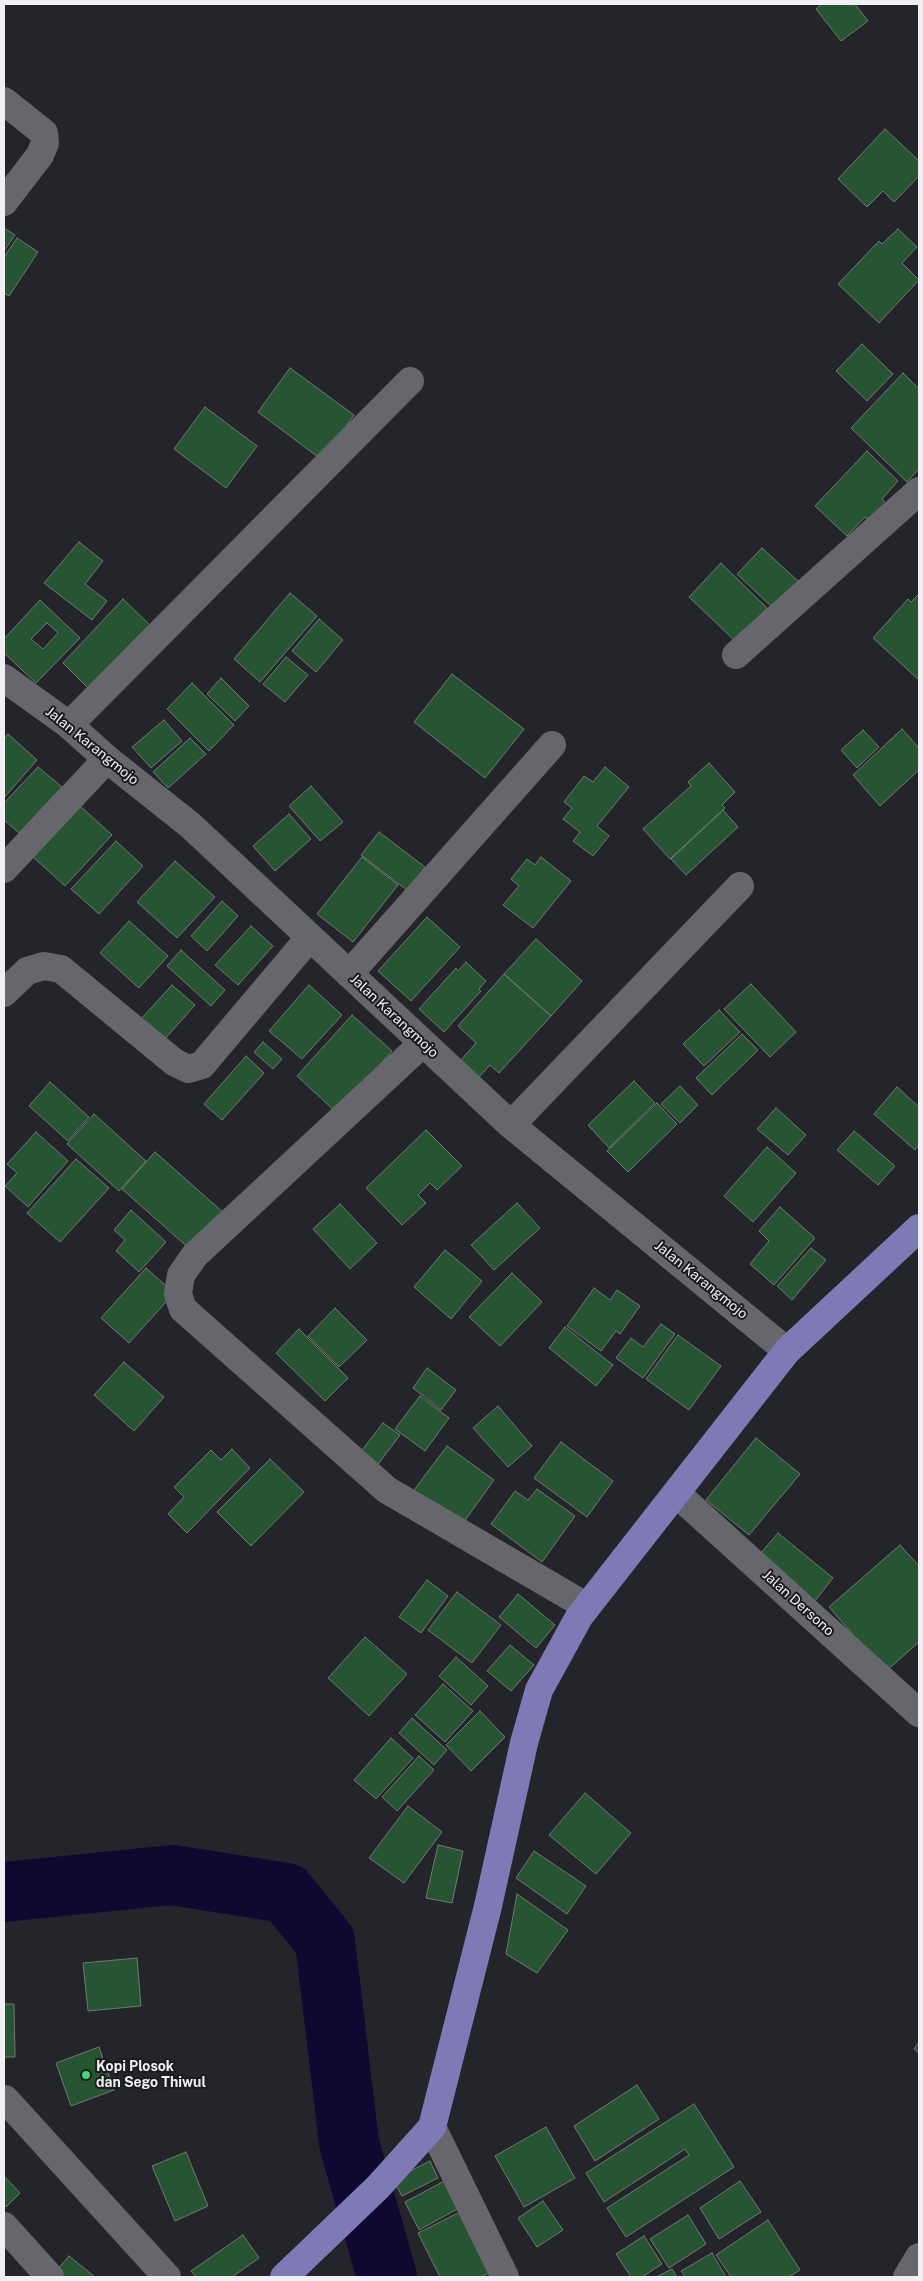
<!DOCTYPE html>
<style>
body{margin:0}
#map{position:relative;width:923px;height:2281px;overflow:hidden;background:#24252a;font-family:"Public Sans",sans-serif}
canvas{display:block}
.frame{position:absolute;inset:0;border:5px solid #f0f0f4;pointer-events:none}
</style>
<div id="map">
<canvas width="923" height="2281"></canvas>
<div class="frame"></div>
</div>
<script>
const c = document.querySelector('canvas').getContext('2d');
c.lineJoin = 'round';
function shape(rows) {
  const path = new Path2D();
  for (const r of rows) {
    path.moveTo(r[0], r[1]);
    for (let i = 2; i < r.length; i += 2) path.lineTo(r[i], r[i + 1]);
  }
  return path;
}
function stroke(path, color, width, dash) {
  c.strokeStyle = color;
  c.lineWidth = width;
  c.lineCap = dash ? 'butt' : 'round';
  c.setLineDash(dash || []);
  c.stroke(path);
}
function paint(path, color) {
  c.fillStyle = color;
  c.fill(path, 'evenodd');
}
function write(font, color, halo, rows, align = 'center') {
  c.font = font + ' "Public Sans",sans-serif';
  c.lineWidth = 4;
  c.setLineDash([]);
  c.textBaseline = 'middle';
  c.strokeStyle = halo;
  c.fillStyle = color;
  for (const [text, x, y, turn = 0] of rows) {
    c.save();
    c.translate(x, y);
    c.rotate((+turn || 0) * Math.PI / 180);
    c.textAlign = isNaN(turn) ? turn : align;
    if (halo) c.strokeText(text, 0, 0);
    c.fillText(text, 0, 0);
    c.restore();
  }
}
const river = shape([
 [4,1892,172,1875,286,1893,325,1941,349,2143,387,2277]
]);
const building = shape([
 [822,4,855,4,868,21,841,41,816,9,822,4],
 [885,129,919,161,919,176,894,202,883,191,867,207,838,179,885,129],
 [4,228,15,235,4,251,4,228],
 [898,229,917,247,902,263,919,280,879,323,838,284,879,241,882,244,898,229],
 [17,238,38,252,9,296,4,293,4,257,17,238],
 [862,344,893,374,867,401,836,371,862,344],
 [290,368,354,415,322,460,258,412,290,368],
 [903,373,919,389,919,469,907,482,851,428,903,373],
 [205,407,257,446,226,488,174,449,205,407],
 [867,451,898,481,882,499,889,506,872,524,865,517,847,536,815,506,867,451],
 [79,542,103,561,85,584,107,601,92,620,44,583,79,542],
 [762,548,798,581,773,608,737,574,762,548],
 [721,563,767,608,735,641,689,597,721,563],
 [290,593,317,616,260,682,234,659,290,593],
 [919,594,919,680,873,638,908,599,911,602,919,594],
 [123,599,154,629,93,693,63,663,123,599],
 [40,600,80,638,36,683,4,653,4,639,40,600],
 [47,623,58,633,43,649,31,639,47,623],
 [319,619,343,640,316,672,292,651,319,619],
 [286,657,308,675,285,702,263,684,286,657],
 [452,674,524,729,485,778,414,722,452,674],
 [221,678,249,706,235,721,207,694,221,678],
 [192,683,234,725,209,751,167,709,192,683],
 [164,720,182,741,151,768,132,747,164,720],
 [902,729,919,748,919,770,880,806,853,775,902,729],
 [863,730,879,747,857,768,841,750,863,730],
 [8,734,37,760,4,798,4,738,8,734],
 [190,738,206,754,168,788,153,772,190,738],
 [709,763,735,792,722,805,725,808,670,859,643,829,691,786,688,782,709,763],
 [38,767,62,787,19,833,4,820,4,803,38,767],
 [605,767,629,787,597,826,609,836,593,856,573,841,580,832,563,819,572,808,564,802,584,776,593,782,605,767],
 [311,786,343,822,320,841,289,806,311,786],
 [79,805,112,835,65,886,32,856,79,805],
 [723,810,738,827,686,875,671,859,723,810],
 [289,814,311,839,275,871,253,846,289,814],
 [379,832,425,867,408,891,361,855,379,832],
 [116,841,143,866,99,914,71,889,116,841],
 [362,857,398,885,353,942,317,914,362,857],
 [541,857,571,881,533,928,503,905,519,886,511,879,527,859,535,865,541,857],
 [175,861,215,897,177,938,137,902,175,861],
 [222,901,238,916,207,951,191,936,222,901],
 [427,917,460,947,411,1001,378,971,427,917],
 [129,921,168,956,139,988,100,953,129,921],
 [251,926,273,946,238,985,215,965,251,926],
 [536,939,582,981,551,1016,504,974,536,939],
 [181,950,225,990,211,1006,167,966,181,950],
 [466,962,486,981,479,989,481,991,444,1032,419,1009,456,968,458,971,466,962],
 [504,974,551,1016,499,1073,490,1065,479,1077,461,1060,476,1043,458,1026,504,974],
 [751,984,796,1032,770,1057,724,1009,751,984],
 [172,985,195,1005,164,1040,141,1019,172,985],
 [309,985,342,1015,302,1059,269,1031,309,985],
 [719,1010,740,1032,704,1066,683,1044,719,1010],
 [352,1015,392,1051,337,1113,297,1076,352,1015],
 [742,1034,758,1050,712,1095,696,1078,742,1034],
 [263,1042,282,1059,273,1069,254,1052,263,1042],
 [246,1056,264,1073,222,1120,204,1104,246,1056],
 [634,1081,655,1103,609,1148,588,1125,634,1081],
 [50,1082,89,1117,68,1141,29,1106,50,1082],
 [680,1086,698,1105,680,1123,661,1104,680,1086],
 [897,1087,919,1107,919,1145,915,1150,874,1114,897,1087],
 [657,1103,677,1124,628,1172,607,1151,657,1103],
 [776,1108,806,1135,788,1155,757,1129,776,1108],
 [94,1114,146,1161,119,1191,67,1144,94,1114],
 [426,1130,462,1166,437,1190,430,1183,418,1195,426,1203,402,1225,366,1188,426,1130],
 [854,1131,895,1166,878,1185,837,1150,854,1131],
 [36,1132,68,1161,28,1207,5,1186,17,1173,7,1164,36,1132],
 [767,1147,796,1173,753,1222,724,1196,767,1147],
 [155,1152,225,1214,192,1251,122,1189,155,1152],
 [76,1159,109,1188,60,1242,27,1213,76,1159],
 [517,1203,540,1228,494,1270,471,1245,517,1203],
 [340,1204,377,1243,350,1269,313,1229,340,1204],
 [780,1207,815,1238,774,1285,750,1264,769,1241,759,1231,780,1207],
 [131,1210,166,1242,139,1272,116,1251,125,1240,114,1230,131,1210],
 [811,1248,826,1260,792,1300,777,1286,811,1248],
 [445,1250,482,1281,451,1319,414,1287,445,1250],
 [146,1268,174,1293,129,1343,101,1318,146,1268],
 [512,1273,542,1302,500,1346,469,1317,512,1273],
 [594,1288,610,1300,617,1290,640,1306,620,1334,616,1331,601,1351,567,1326,594,1288],
 [335,1308,367,1340,339,1367,308,1336,335,1308],
 [661,1324,675,1334,643,1378,616,1358,631,1338,643,1347,661,1324],
 [565,1327,613,1365,596,1386,549,1348,565,1327],
 [299,1329,348,1378,325,1401,276,1353,299,1329],
 [678,1335,721,1366,689,1410,646,1379,678,1335],
 [124,1362,164,1397,134,1431,94,1395,124,1362],
 [427,1368,456,1390,441,1410,413,1388,427,1368],
 [420,1396,449,1418,425,1451,395,1429,420,1396],
 [498,1406,532,1446,508,1467,473,1428,498,1406],
 [383,1423,400,1435,373,1471,356,1458,383,1423],
 [756,1438,800,1474,749,1535,706,1500,756,1438],
 [561,1442,613,1481,587,1517,534,1478,561,1442],
 [447,1446,494,1480,461,1526,414,1490,447,1446],
 [232,1449,250,1468,187,1533,168,1514,184,1497,174,1487,211,1450,221,1460,232,1449],
 [270,1459,304,1492,251,1546,217,1512,270,1459],
 [537,1489,575,1516,542,1562,491,1524,515,1491,528,1500,537,1489],
 [778,1533,833,1578,811,1606,755,1560,778,1533],
 [900,1545,919,1566,919,1642,885,1672,829,1607,900,1545],
 [427,1580,448,1596,421,1633,399,1617,427,1580],
 [457,1592,501,1625,472,1663,428,1630,457,1592],
 [518,1594,555,1625,536,1648,499,1617,518,1594],
 [365,1637,407,1674,369,1716,328,1678,365,1637],
 [510,1645,534,1665,511,1691,487,1671,510,1645],
 [456,1657,488,1686,471,1705,439,1676,456,1657],
 [443,1684,473,1711,445,1742,415,1715,443,1684],
 [480,1711,505,1737,471,1771,446,1745,480,1711],
 [412,1718,447,1750,434,1765,399,1733,412,1718],
 [391,1738,413,1758,376,1799,354,1780,391,1738],
 [419,1756,434,1770,397,1811,382,1797,419,1756],
 [585,1793,631,1833,596,1874,549,1835,585,1793],
 [408,1806,442,1832,404,1883,369,1858,408,1806],
 [438,1845,463,1851,452,1903,426,1898,438,1845],
 [534,1851,586,1886,567,1914,516,1878,534,1851],
 [517,1894,568,1930,537,1973,506,1954,517,1894],
 [137,1958,141,2006,88,2011,83,1963,137,1958],
 [4,2004,14,2004,15,2057,4,2057,4,2004],
 [919,2042,919,2053,914,2049,919,2042],
 [99,2047,114,2090,71,2106,56,2063,99,2047],
 [637,2085,659,2119,595,2161,574,2126,637,2085],
 [694,2104,734,2167,626,2237,607,2208,689,2155,685,2149,604,2202,586,2173,694,2104],
 [546,2127,575,2178,524,2207,495,2156,546,2127],
 [186,2152,208,2206,175,2221,152,2166,186,2152],
 [430,2161,438,2178,402,2196,393,2180,430,2161],
 [4,2176,20,2193,6,2207,4,2205,4,2176],
 [448,2179,463,2206,419,2230,405,2202,448,2179],
 [740,2181,761,2212,719,2239,700,2208,740,2181],
 [543,2201,563,2230,537,2247,518,2218,543,2201],
 [468,2208,497,2269,481,2277,440,2277,418,2233,468,2208],
 [688,2215,706,2244,669,2268,650,2239,688,2215],
 [768,2220,800,2270,789,2277,731,2277,716,2255,768,2220],
 [243,2235,259,2258,232,2277,196,2277,191,2271,243,2235],
 [644,2236,662,2264,642,2277,631,2277,616,2254,644,2236],
 [712,2253,726,2277,685,2277,681,2271,712,2253],
 [69,2256,95,2277,51,2277,69,2256],
 [672,2269,677,2277,656,2277,672,2269]
]);
const minor = shape([
 [4,101,44,133,45,143,40,155,4,202],
 [736,655,919,491],
 [4,678,69,725,107,759,190,825,511,1125,787,1351],
 [69,725,410,381],
 [4,869,107,759],
 [349,974,552,745],
 [4,993,27,971,44,966,61,969,174,1062,188,1069,202,1065,310,937],
 [423,1043,195,1255,181,1275,178,1294,183,1309,387,1490,586,1606],
 [511,1125,740,886],
 [677,1494,919,1713],
 [5,2099,167,2277],
 [432,2127,505,2277],
 [4,2226,50,2277],
 [907,2277,919,2257]
]);
const major = shape([
 [284,2277,378,2187,432,2127,488,1906,524,1743,539,1690,579,1617,787,1351,919,1228]
]);
const markers = [
 [86,2075,5,"#46d77a"]
];
const streetNames = [
 ["Jalan Karangmojo",92,746,39],
 ["Jalan Karangmojo",394,1016,43],
 ["Jalan Karangmojo",701,1280,39],
 ["Jalan Dersono",798,1603,42]
];
const poiNames = [
 ["Kopi Plosok",96,2067],
 ["dan Sego Thiwul",96,2083]
];
stroke(river, '#100830', 60);
paint(building, '#275534');
stroke(building, '#727873', 1);
stroke(minor, '#66666c', 28);
stroke(major, '#7e7ab6', 28);
for (const [x, y, r, color] of markers) {
  const dot = new Path2D();
  dot.arc(x, y, r, 0, 2 * Math.PI);
  c.fillStyle = color;
  c.fill(dot);
  stroke(dot, '#1b1b20', 2);
}
write('14px', '#f0f0f4', '#1b1b20', streetNames);
write('bold 14px', '#f0f0f4', '#1b1b20', poiNames, 'left');
</script>
